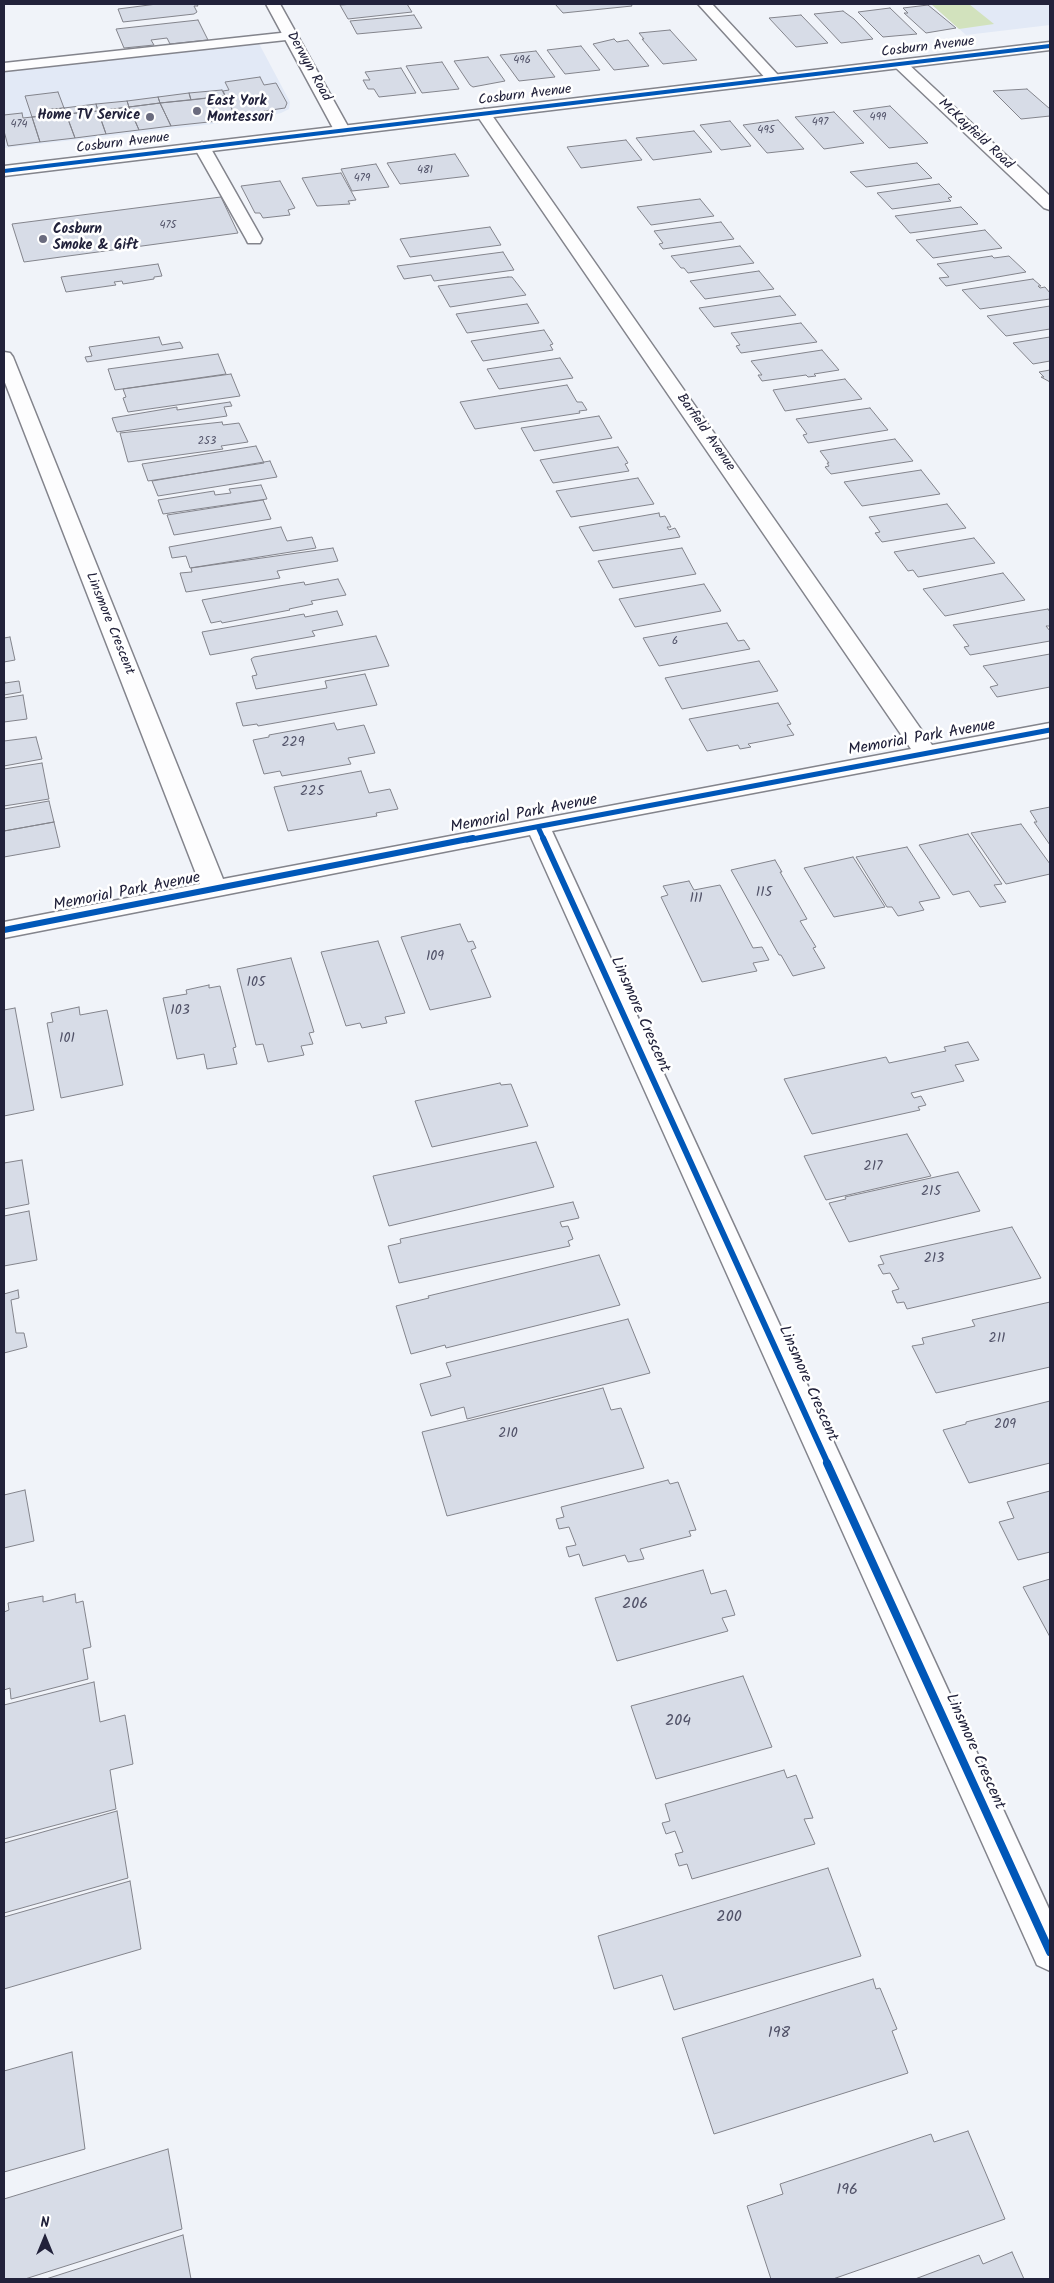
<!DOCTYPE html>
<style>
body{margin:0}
#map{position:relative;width:1054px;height:2283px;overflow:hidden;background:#f0f3f9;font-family:Kalam,sans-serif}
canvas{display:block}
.frame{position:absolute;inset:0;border:5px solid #22223b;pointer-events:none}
.north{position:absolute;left:20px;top:2213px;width:50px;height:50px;-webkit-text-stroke:4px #fff;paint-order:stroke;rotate:0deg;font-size:14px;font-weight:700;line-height:20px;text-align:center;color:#22223b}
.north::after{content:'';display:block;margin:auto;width:18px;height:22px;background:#22223b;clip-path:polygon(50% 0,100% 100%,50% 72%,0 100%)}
</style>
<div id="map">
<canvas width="1054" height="2283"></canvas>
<div class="frame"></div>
<div class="north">N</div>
</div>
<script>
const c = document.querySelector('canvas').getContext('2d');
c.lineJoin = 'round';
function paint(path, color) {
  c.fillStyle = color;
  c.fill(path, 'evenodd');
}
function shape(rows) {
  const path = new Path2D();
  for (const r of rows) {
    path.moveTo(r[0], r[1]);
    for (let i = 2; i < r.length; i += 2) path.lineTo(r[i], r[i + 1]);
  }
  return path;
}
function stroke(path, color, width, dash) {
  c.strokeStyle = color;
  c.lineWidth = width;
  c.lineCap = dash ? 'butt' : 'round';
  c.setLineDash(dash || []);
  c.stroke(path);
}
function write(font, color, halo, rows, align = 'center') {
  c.font = font + ' Kalam,sans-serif';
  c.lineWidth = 5;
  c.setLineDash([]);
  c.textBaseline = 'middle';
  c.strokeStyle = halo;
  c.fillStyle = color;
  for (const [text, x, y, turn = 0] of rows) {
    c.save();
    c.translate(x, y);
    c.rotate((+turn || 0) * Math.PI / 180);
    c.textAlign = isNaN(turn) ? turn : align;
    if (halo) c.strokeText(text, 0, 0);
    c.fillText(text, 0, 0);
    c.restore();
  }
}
const built = shape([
 [931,4,1050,4,1050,25,966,35],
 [255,36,290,102,289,109,281,113,256,119,4,148,4,63]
]);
const green = shape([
 [931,4,969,4,994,24,959,29]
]);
const building = shape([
 [157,4,197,4,198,6,194,6,197,12,194,14,123,22,118,9,157,4],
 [354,4,407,4,412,12,348,19,340,5,354,4],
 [555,4,631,4,632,6,563,13,555,4],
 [928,5,939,14,956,28,926,33,904,13,908,13,903,8,928,5],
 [890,8,917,34,883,37,858,12,890,8],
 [843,11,854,19,873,39,841,43,814,14,843,11],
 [414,15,422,28,357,34,350,21,414,15],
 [801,15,828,43,796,47,769,18,801,15],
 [198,20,208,40,170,44,167,38,151,40,154,45,124,48,116,29,198,20],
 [670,30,697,60,663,64,642,39,644,39,639,33,670,30],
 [614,39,617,42,628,40,649,66,614,70,593,44,614,39],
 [581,46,600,70,565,74,547,50,581,46],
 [536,51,555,77,519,81,500,55,536,51],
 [488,57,505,81,473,87,470,85,454,61,488,57],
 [442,62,459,89,422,93,406,66,442,62],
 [401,68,416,93,379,97,374,89,368,89,363,80,370,80,365,72,401,68],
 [260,77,264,85,276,83,287,103,285,108,264,111,267,115,237,119,223,91,229,90,225,82,260,77],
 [1027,89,1050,109,1050,116,1021,119,993,91,1027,89],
 [222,90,225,96,191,100,189,93,222,90],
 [58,92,64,108,43,110,45,116,32,117,25,96,58,92],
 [189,93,191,100,160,103,158,97,189,93],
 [225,96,237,119,171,126,160,103,225,96],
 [158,97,160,103,129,107,127,101,158,97],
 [127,101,129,107,98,111,96,104,127,101],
 [160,103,171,126,139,130,129,107,160,103],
 [96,104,98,111,66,114,64,108,96,104],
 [890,106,928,143,889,148,853,111,890,106],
 [129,107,139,130,106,134,98,111,129,107],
 [64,108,75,138,40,142,32,117,45,116,43,110,64,108],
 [98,111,106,134,75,138,66,114,98,111],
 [834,112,864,143,824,149,795,117,834,112],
 [22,113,23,118,32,117,40,142,8,146,4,131,4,115,22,113],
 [778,120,804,149,767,153,743,125,778,120],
 [730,121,751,146,721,150,700,125,730,121],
 [694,131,712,152,653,160,636,138,694,131],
 [626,140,642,160,581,168,567,147,626,140],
 [455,154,469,176,400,184,387,163,455,154],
 [917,163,932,178,866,187,850,172,917,163],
 [376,164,389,187,352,191,341,169,376,164],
 [341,173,356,200,348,201,350,204,317,206,302,178,341,173],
 [280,181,295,208,288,210,290,215,263,218,260,213,255,213,241,186,280,181],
 [939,184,952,197,948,198,951,201,892,209,877,193,939,184],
 [221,197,238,233,24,262,12,224,221,197],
 [700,199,714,216,651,225,637,207,700,199],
 [961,207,978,224,910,233,895,216,961,207],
 [721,222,734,239,663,249,659,244,663,243,654,231,721,222],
 [490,227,501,245,410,257,400,239,490,227],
 [985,230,1002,248,933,258,916,240,985,230],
 [740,246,754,263,688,273,684,268,681,268,671,256,740,246],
 [503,252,514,270,434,281,431,275,404,279,397,266,503,252],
 [992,256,994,258,1009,256,1026,272,946,286,939,278,949,277,937,264,992,256],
 [158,264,162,276,154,277,154,279,123,284,122,281,114,282,116,285,66,292,61,277,158,264],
 [759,271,774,289,705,299,690,281,759,271],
 [508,277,512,277,526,295,450,307,438,286,508,277],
 [1033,279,1041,286,1038,286,1040,288,1045,287,1050,293,1050,299,980,309,962,290,1033,279],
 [780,296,796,315,714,327,699,308,780,296],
 [527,304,539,323,467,333,456,314,527,304],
 [1050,306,1050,329,1006,336,987,316,1050,306],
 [801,323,817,342,741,353,736,346,740,345,731,333,801,323],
 [544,330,553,344,550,345,553,350,483,361,471,341,544,330],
 [159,337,162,345,180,342,183,348,87,362,85,357,92,356,89,347,159,337],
 [1050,337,1050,361,1033,364,1013,343,1050,337],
 [822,350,839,370,814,374,816,376,808,377,806,375,762,381,758,375,762,375,751,361,822,350],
 [218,354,226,374,115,390,108,369,218,354],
 [560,358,573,378,499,389,487,369,560,358],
 [1050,370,1050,382,1041,377,1044,377,1039,372,1050,370],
 [231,374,240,396,128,412,123,398,126,397,123,389,231,374],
 [845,379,862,399,785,411,773,390,845,379],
 [567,385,577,402,582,402,587,410,579,411,580,413,475,429,460,402,567,385],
 [230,402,232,406,224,407,227,416,117,432,112,418,177,407,177,410,230,402],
 [870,408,888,430,808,443,803,435,807,434,796,419,870,408],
 [599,416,612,438,534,451,521,428,599,416],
 [222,422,223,425,239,423,248,442,221,446,223,449,128,462,120,433,222,422],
 [895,439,913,461,831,474,825,467,829,466,827,463,829,463,820,451,895,439],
 [256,446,264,463,148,481,142,464,256,446],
 [618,447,628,463,625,464,629,471,553,483,540,460,618,447],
 [270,461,277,477,158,496,152,481,270,461],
 [921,470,940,494,862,506,844,482,921,470],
 [638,478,654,504,571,517,556,491,638,478],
 [261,485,267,499,163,514,158,500,214,491,215,495,231,493,229,489,261,485],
 [263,500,271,519,174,535,167,515,263,500],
 [947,504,966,528,882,542,875,533,880,532,869,517,947,504],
 [659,513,660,517,665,516,671,527,667,527,669,530,675,528,680,537,593,551,579,527,659,513],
 [281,527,287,541,312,537,316,548,190,568,186,556,172,558,169,547,281,527],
 [974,538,995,563,918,577,913,570,908,571,894,552,974,538],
 [333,548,338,561,277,571,280,578,186,592,180,573,192,572,191,568,333,548],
 [682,548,696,574,613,588,598,561,682,548],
 [1003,573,1025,600,945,616,923,589,1003,573],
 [338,579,346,595,311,601,313,604,289,609,290,610,222,623,221,621,211,623,202,600,279,586,304,582,305,585,338,579],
 [704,584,721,611,635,627,619,599,704,584],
 [1048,609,1050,612,1050,626,1046,626,1050,631,1050,641,970,655,964,647,969,646,953,625,1048,609],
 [337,611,343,625,312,631,315,636,210,655,202,632,304,614,305,617,337,611],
 [727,623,738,641,744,640,750,649,659,666,643,638,727,623],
 [376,636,389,666,256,689,252,676,257,675,251,659,254,657,376,636],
 [10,637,15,660,4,662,4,638,10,637],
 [1050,654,1050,687,997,697,990,687,998,685,983,666,1050,654],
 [759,661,778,691,682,709,665,678,759,661],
 [365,674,377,705,258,726,257,724,243,726,236,703,327,688,325,681,365,674],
 [4,678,5,683,19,681,21,692,4,695,4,678],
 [23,695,27,719,4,722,4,698,23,695],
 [778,703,791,724,787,725,794,735,748,744,751,747,740,749,738,745,707,751,689,719,778,703],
 [334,723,337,730,364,725,375,753,348,758,351,764,282,776,280,771,264,774,253,740,269,737,269,735,334,723],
 [36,737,42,759,4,766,4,741,36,737],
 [42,763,49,799,4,806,4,769,42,763],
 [361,771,369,793,390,789,398,809,376,813,377,816,288,831,274,787,361,771],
 [49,801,54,822,4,831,4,809,49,801],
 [1050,807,1050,845,1034,822,1037,822,1030,811,1050,807],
 [54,822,60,847,4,857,4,831,54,822],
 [1021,824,1050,864,1050,874,1006,884,971,833,1021,824],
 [968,834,1002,884,994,885,1006,902,980,907,969,891,953,895,919,845,968,834],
 [907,847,940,898,919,902,924,910,898,916,892,907,887,907,856,857,907,847],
 [853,857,885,907,834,917,804,868,853,857],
 [775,860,782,872,780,872,807,919,800,921,816,947,813,948,825,968,793,976,781,955,779,955,731,870,775,860],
 [689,881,694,890,720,885,753,948,762,947,769,960,753,963,757,971,702,982,661,897,668,895,663,886,689,881],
 [460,924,468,942,473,941,476,948,471,950,491,997,430,1010,401,937,460,924],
 [378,941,405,1013,385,1017,387,1023,362,1028,360,1023,346,1026,321,952,378,941],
 [291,958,314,1032,309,1033,313,1044,301,1046,304,1055,268,1062,263,1044,256,1045,237,969,291,958],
 [209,985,209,988,220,986,236,1047,233,1048,237,1064,207,1069,204,1054,177,1059,163,998,187,994,186,990,209,985],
 [79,1007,80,1015,107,1010,123,1085,61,1098,47,1023,53,1022,51,1013,79,1007],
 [15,1008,34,1110,4,1116,4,1010,15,1008],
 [968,1042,979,1060,955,1065,964,1081,911,1093,914,1098,921,1096,926,1105,918,1107,920,1110,812,1134,784,1079,886,1057,889,1063,946,1051,944,1047,968,1042],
 [500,1083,501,1085,511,1084,528,1126,432,1147,415,1101,500,1083],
 [907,1134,931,1176,826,1200,804,1156,907,1134],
 [536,1142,554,1187,389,1226,373,1176,536,1142],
 [22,1160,29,1204,4,1209,4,1163,22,1160],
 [958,1172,980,1211,849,1242,829,1203,846,1199,845,1197,958,1172],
 [573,1202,579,1218,560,1222,562,1227,568,1226,573,1239,568,1241,570,1246,399,1283,388,1246,401,1243,400,1239,573,1202],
 [29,1211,37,1260,4,1266,4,1216,29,1211],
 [1012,1227,1041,1278,907,1309,904,1302,897,1303,892,1291,899,1289,890,1273,883,1274,878,1265,884,1264,880,1256,1012,1227],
 [599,1255,620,1305,446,1348,445,1345,411,1354,396,1306,429,1298,428,1296,599,1255],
 [18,1290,19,1298,11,1300,16,1333,24,1333,27,1347,4,1353,4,1294,18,1290],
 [1050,1302,1050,1367,936,1393,912,1346,924,1344,922,1338,975,1326,972,1320,1050,1302],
 [628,1319,650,1373,467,1419,464,1407,431,1416,420,1384,451,1376,446,1363,628,1319],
 [603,1388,611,1410,621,1408,644,1468,447,1516,422,1432,603,1388],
 [1050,1401,1050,1463,969,1483,943,1430,966,1424,966,1422,1050,1401],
 [668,1480,670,1484,678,1482,696,1530,689,1531,691,1536,640,1549,644,1559,628,1562,625,1555,583,1566,579,1554,569,1557,566,1547,576,1545,569,1527,559,1529,556,1519,564,1517,561,1507,668,1480],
 [25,1490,34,1541,4,1548,4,1495,25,1490],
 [1050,1491,1050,1552,1018,1560,999,1522,1014,1518,1007,1502,1050,1491],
 [703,1570,711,1594,726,1590,735,1615,722,1618,728,1631,617,1661,595,1598,703,1570],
 [1050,1579,1050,1637,1023,1587,1050,1579],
 [75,1594,76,1603,83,1601,91,1647,83,1649,88,1679,11,1699,10,1688,4,1690,4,1612,9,1610,8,1603,43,1596,43,1602,75,1594],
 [743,1676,772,1747,656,1779,631,1706,743,1676],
 [94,1682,100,1722,125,1715,133,1764,110,1770,116,1809,4,1839,4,1705,94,1682],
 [784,1770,787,1778,796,1775,813,1818,804,1819,815,1844,692,1879,687,1864,679,1866,675,1854,683,1852,675,1831,666,1834,662,1823,670,1821,665,1804,784,1770],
 [117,1811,128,1878,4,1913,4,1843,117,1811],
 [828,1868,861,1956,674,2010,662,1975,614,1989,598,1936,828,1868],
 [130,1881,141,1949,4,1989,4,1917,130,1881],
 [873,1979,876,1989,880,1988,897,2029,892,2031,908,2073,714,2134,682,2038,873,1979],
 [72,2052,85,2149,4,2172,4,2071,72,2052],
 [968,2131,1005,2219,833,2279,771,2279,747,2206,783,2194,780,2184,931,2134,934,2142,968,2131],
 [168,2149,182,2229,25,2279,4,2279,4,2199,168,2149],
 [183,2235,191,2279,46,2279,183,2235],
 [1012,2252,1024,2279,915,2279,979,2255,983,2264,1012,2252]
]);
const service = shape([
 [290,32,295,33,297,36,295,39,4,71,4,63,290,32],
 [202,142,210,147,262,239,260,243,248,243,246,239,194,147,202,142]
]);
const minor = shape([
 [266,4,280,4,350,130,347,133,342,135,334,130,266,4],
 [698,4,712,4,778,75,780,78,778,81,768,81,698,4],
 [900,60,905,61,1050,196,1050,210,1044,208,895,67,893,64,895,61,900,60],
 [484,109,489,111,932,745,1050,723,1050,737,552,831,1050,1911,1050,1971,1037,1965,530,835,4,938,4,922,200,884,4,380,4,352,10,353,13,357,223,879,911,749,476,114,484,109]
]);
const tertiary = shape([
 [1050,42,1050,50,4,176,4,166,1050,42]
]);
const cyclewayFar3 = shape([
 [4,171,1050,46]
]);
const cyclewayFar2 = shape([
 [538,827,544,840],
 [467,840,1050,730]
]);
const cyclewayFar1 = shape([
 [543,838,828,1464],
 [4,930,473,838]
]);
const cycleway = shape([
 [827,1463,1050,1952]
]);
const markers = [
 [197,111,5,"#6a6b7e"],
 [150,117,5,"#6a6b7e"],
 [43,239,5,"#6a6b7e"]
];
const farNumbernames = [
 ["496",522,61],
 ["499",878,118],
 ["497",820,123],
 ["474",19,125],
 ["495",766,131],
 ["481",425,171],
 ["479",362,179],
 ["475",168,226],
 ["253",207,442],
 ["6",675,642]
];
const farStreetnames = [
 ["Cosburn Avenue",928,48,-7],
 ["Derwyn Road",308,67,61],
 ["Cosburn Avenue",525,96,-7],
 ["McKayfield Road",975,135,43],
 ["Cosburn Avenue",123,144,-7],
 ["Barfield Avenue",705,433,55],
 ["Linsmore Crescent",109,624,68]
];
const farPoinames = [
 ["East York",207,103],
 ["Montessori",207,119],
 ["Home TV Service",140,117,"right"],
 ["Cosburn",53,231],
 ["Smoke & Gift",53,247]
];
const numberNames = [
 ["229",293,744],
 ["225",312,793],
 ["115",764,894],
 ["111",696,900],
 ["109",435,958],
 ["105",256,984],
 ["103",180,1012],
 ["101",67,1040],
 ["217",873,1168],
 ["215",931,1193],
 ["213",934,1260],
 ["211",997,1340],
 ["209",1005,1426],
 ["210",508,1435]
];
const streetNames = [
 ["Memorial Park Avenue",922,739,-10],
 ["Memorial Park Avenue",524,815,-11],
 ["Memorial Park Avenue",127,893,-11],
 ["Linsmore Crescent",639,1015,66],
 ["Linsmore Crescent",807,1384,66],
 ["Linsmore Crescent",974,1752,66]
];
const nearNumbernames = [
 ["206",635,1605],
 ["204",678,1722],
 ["200",729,1918],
 ["198",779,2034],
 ["196",847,2191]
];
paint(built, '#e2e9f6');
paint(green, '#d2e2bd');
paint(building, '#d7dce7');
stroke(building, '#83848c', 1);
stroke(service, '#83848c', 3);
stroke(minor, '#83848c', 3);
stroke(tertiary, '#83848c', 3);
paint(service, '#fdfdfe');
paint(minor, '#fdfdfe');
paint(tertiary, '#fdfdfe');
stroke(cyclewayFar3, '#0057b8', 4);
stroke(cyclewayFar2, '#0057b8', 5);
stroke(cyclewayFar1, '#0057b8', 6);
stroke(cycleway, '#0057b8', 8);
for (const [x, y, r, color] of markers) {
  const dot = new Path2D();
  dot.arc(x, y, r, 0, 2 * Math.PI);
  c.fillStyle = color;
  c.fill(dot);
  stroke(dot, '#fff', 2);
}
write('11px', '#515268', null, farNumbernames);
write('14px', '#22223b', '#fff', farStreetnames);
write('bold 14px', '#22223b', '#fff', farPoinames, 'left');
write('14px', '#515268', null, numberNames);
write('16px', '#22223b', '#fff', streetNames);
write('16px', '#515268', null, nearNumbernames);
</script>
